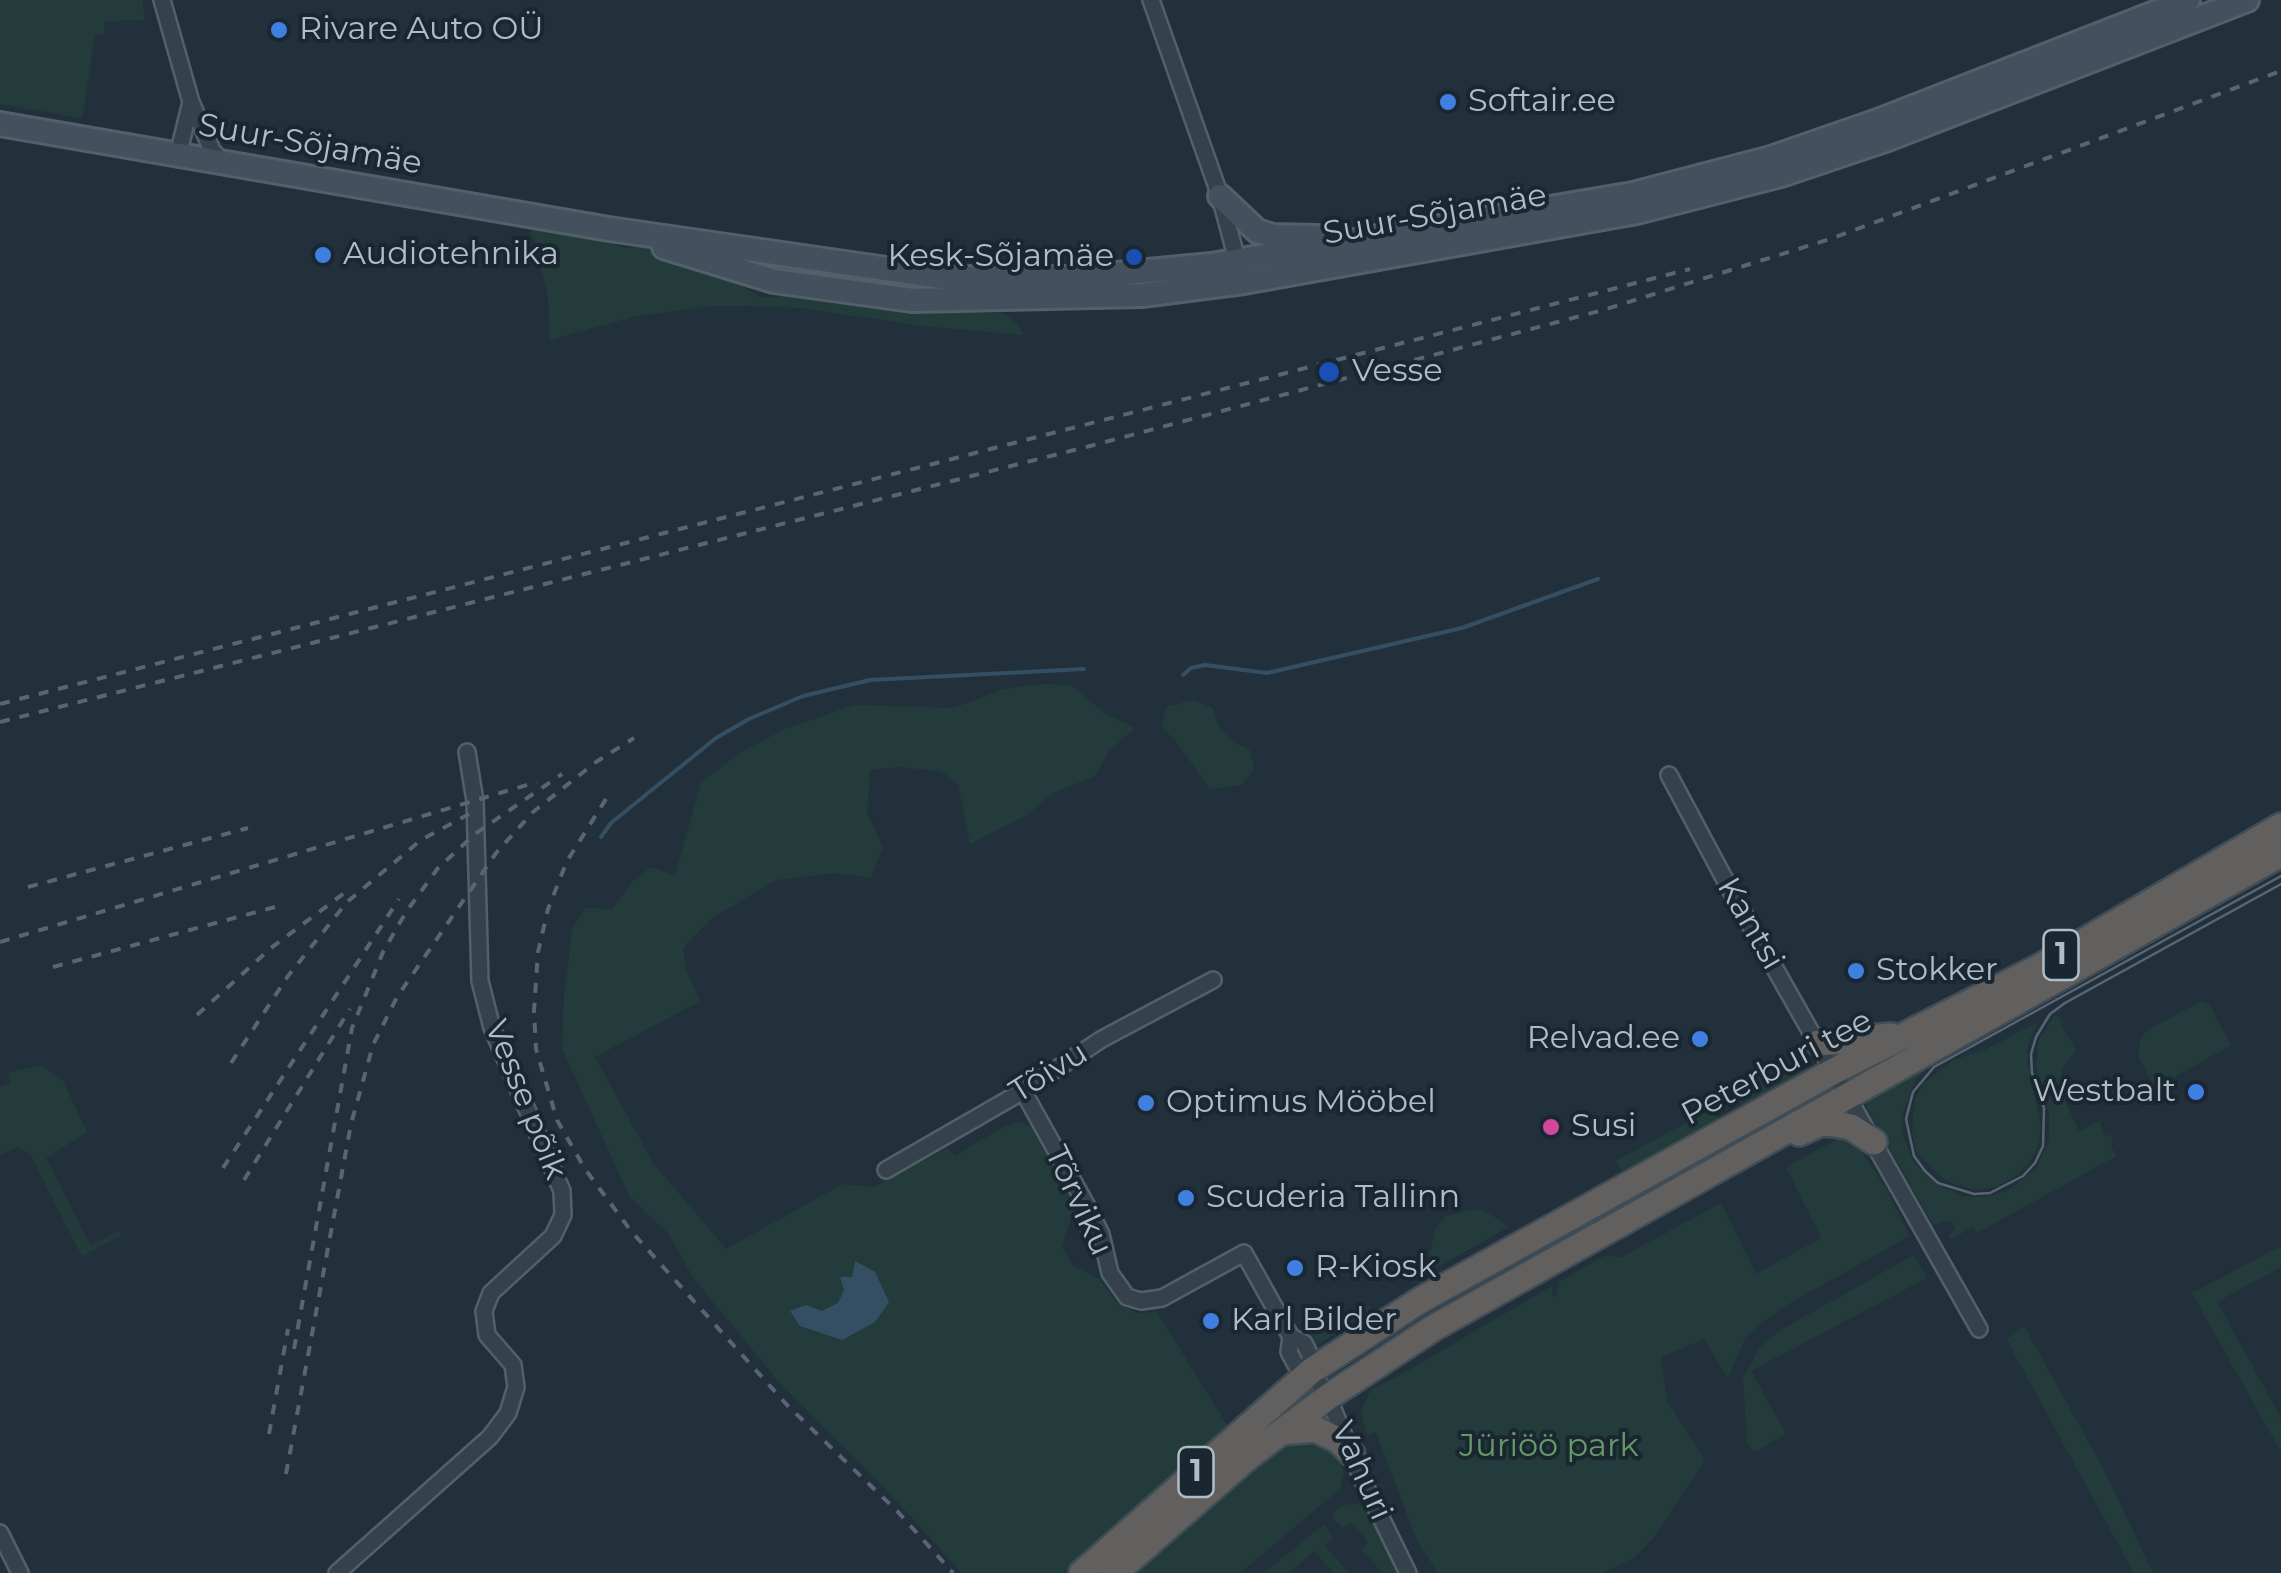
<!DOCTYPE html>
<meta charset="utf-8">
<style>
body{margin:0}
canvas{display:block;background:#21303b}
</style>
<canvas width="2281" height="1573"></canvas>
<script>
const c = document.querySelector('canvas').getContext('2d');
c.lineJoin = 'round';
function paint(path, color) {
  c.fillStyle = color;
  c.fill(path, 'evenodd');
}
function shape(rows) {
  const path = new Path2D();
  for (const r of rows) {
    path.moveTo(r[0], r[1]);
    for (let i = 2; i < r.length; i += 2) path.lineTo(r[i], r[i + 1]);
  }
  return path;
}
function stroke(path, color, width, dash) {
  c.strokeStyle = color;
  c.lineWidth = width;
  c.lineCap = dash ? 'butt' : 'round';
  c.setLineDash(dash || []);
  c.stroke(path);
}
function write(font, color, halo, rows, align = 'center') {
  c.font = font + ' Montserrat,sans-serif';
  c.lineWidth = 8;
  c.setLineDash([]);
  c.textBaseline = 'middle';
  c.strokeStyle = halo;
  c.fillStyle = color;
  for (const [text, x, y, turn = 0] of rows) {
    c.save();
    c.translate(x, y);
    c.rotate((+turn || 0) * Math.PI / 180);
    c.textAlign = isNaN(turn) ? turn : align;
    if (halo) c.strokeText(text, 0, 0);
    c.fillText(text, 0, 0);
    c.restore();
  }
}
const green = shape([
 [0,0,142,0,145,20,105,21,104,34,95,35,82,118,0,104],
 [535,229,553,234,585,233,593,239,626,248,645,245,655,248,712,269,763,298,798,294,891,307,1005,314,1018,325,1023,335,923,326,801,308,749,306,711,306,637,316,550,340,548,296,534,238,529,234],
 [773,260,960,286,914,292,806,279,771,268],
 [1041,684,1071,685,1104,713,1135,728,1109,751,1095,776,1053,793,1027,815,970,844,958,784,941,771,897,767,870,770,867,813,883,847,871,878,835,873,776,880,712,918,683,948,686,970,700,1001,595,1057,653,1163,726,1249,843,1184,874,1187,948,1148,955,1156,1003,1127,1019,1122,1032,1126,1075,1205,1062,1247,1074,1267,1100,1279,1116,1302,1139,1314,1156,1311,1229,1428,1063,1573,962,1573,881,1484,780,1383,694,1279,668,1233,630,1197,562,1049,564,998,572,930,585,908,612,909,633,881,651,867,675,875,701,783,740,753,783,730,854,705,954,708,1004,689],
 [1193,700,1213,708,1218,726,1236,744,1249,749,1254,769,1242,785,1210,789,1178,744,1162,727,1166,707],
 [2202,1001,2209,1004,2231,1045,2155,1088,2139,1058,2140,1039,2148,1030],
 [2055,1015,2062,1019,2060,1021,2076,1051,2061,1070,2064,1099,2079,1131,2100,1121,2105,1137,2110,1134,2113,1140,2111,1146,2116,1156,1977,1233,1973,1227,1951,1239,1948,1235,1955,1229,1952,1222,1947,1220,1933,1225,1866,1106,1868,1101,1932,1063,1915,1081,1902,1114,1902,1132,1913,1161,1934,1183,1963,1196,1985,1197,2008,1191,2036,1168,2049,1140,2049,1115,2036,1065,2039,1040],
 [2038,1022,2028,1045,2027,1060,2041,1126,2039,1143,2032,1159,2017,1175,1998,1186,1979,1190,1956,1185,1939,1176,1916,1151,1912,1130,1915,1099,1924,1083,1953,1060,1987,1049],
 [1800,1060,1804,1072,1742,1105,1735,1095],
 [40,1065,63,1081,87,1132,46,1158,90,1245,119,1231,121,1236,82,1256,30,1154,18,1147,0,1155,0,1086,10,1083,8,1073],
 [1713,1108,1718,1119,1623,1173,1616,1161],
 [1841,1137,1857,1144,1886,1189,1910,1236,1783,1307,1746,1336,1728,1378,1704,1339,1661,1357,1667,1401,1705,1460,1655,1536,1635,1557,1602,1573,1438,1573,1417,1541,1376,1432,1367,1436,1361,1412,1371,1389,1397,1377,1552,1286,1552,1298,1558,1294,1559,1282,1604,1256,1622,1257,1721,1203,1756,1274,1821,1238,1786,1167],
 [1474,1209,1488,1213,1509,1227,1425,1274,1435,1230,1444,1217],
 [2281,1246,2281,1267,2217,1302,2281,1418,2281,1452,2192,1293],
 [1914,1255,1927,1278,1751,1371,1786,1434,1754,1452,1747,1442,1743,1377,1760,1347,1779,1331],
 [1366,1306,1371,1307,1368,1311,1318,1345,1310,1345,1308,1338,1313,1330,1355,1307],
 [2024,1326,2103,1468,2153,1573,2134,1573,2009,1344,2007,1339],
 [1311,1438,1332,1449,1340,1461,1344,1474,1340,1485,1342,1487,1240,1573,1137,1573,1280,1449,1297,1439],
 [1354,1503,1366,1508,1374,1518,1396,1573,1383,1573,1362,1550,1368,1541,1351,1523,1342,1528,1334,1519,1333,1513,1341,1506],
 [1324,1524,1333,1538,1325,1546,1349,1573,1334,1573,1314,1551,1289,1573,1264,1573]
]);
const water = shape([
 [855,1261,875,1272,889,1302,875,1322,842,1340,800,1326,790,1311,806,1305,822,1311,838,1303,844,1290,840,1277,852,1277]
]);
const stream = shape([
 [1183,675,1191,668,1205,665,1267,673,1462,628,1598,579],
 [601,837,611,823,716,738,749,719,803,696,870,680,1084,669]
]);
const minor = shape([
 [162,0,191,102,212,150,222,162],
 [1151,0,1219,193,1239,267],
 [178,155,191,102],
 [1669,775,1731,891,1979,1329],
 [1023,1091,1088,1208,1101,1234,1110,1273,1127,1297,1141,1301,1162,1298,1244,1253,1291,1337,1304,1343,1310,1355,1311,1371,1328,1397,1363,1481,1408,1573],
 [886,1170,1023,1091,1102,1039,1213,980],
 [1291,1337,1289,1352,1296,1365,1311,1371],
 [0,1533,20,1573],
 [337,1573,490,1437,508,1413,516,1387,513,1365,487,1335,484,1311,491,1293,553,1236,563,1215,562,1191,492,1028,480,981,475,801,467,752]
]);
const secondary = shape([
 [0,124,609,229,949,278,1075,278,1211,265,1633,194,1771,158,1875,122,2188,0],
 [1220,196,1257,231,1273,236,1317,237],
 [664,247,774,281,912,300,1142,295,1244,282,1637,212,1781,175,1888,139,2247,0]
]);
const trunk = shape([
 [1819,1043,1891,1036],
 [1799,1133,1821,1123,1835,1124,1851,1127,1874,1142],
 [1282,1432,1315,1429,1338,1440,1352,1454],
 [1082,1573,1311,1371,1419,1301,1834,1071,2040,967,2281,826],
 [1115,1573,1248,1457,1328,1397,1435,1327,2281,854]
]);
const tram = shape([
 [2281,876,1934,1067,1913,1092,1906,1119,1914,1156,1925,1171,1938,1183,1974,1194,1990,1193,2023,1176,2035,1163,2043,1146,2044,1108,2032,1073,2031,1054,2036,1037,2050,1014,2065,1003,2281,884]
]);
const rail = shape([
 [0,704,1690,269],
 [0,722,1090,446,1603,310,1830,239,2281,71],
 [606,799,567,861,548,909,538,952,534,1011,536,1049,557,1120,585,1169,631,1231,787,1405,898,1512,953,1573],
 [28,887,248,828],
 [0,942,537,782],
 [53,967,275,907],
 [197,1015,271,948,347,891],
 [231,1063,288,976,347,902,421,840,469,814],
 [223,1168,399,899],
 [244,1180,350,1009],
 [294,1349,352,1028,383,952,406,912,438,868,475,834,562,774],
 [269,1434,288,1329],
 [286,1474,351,1124,373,1045,397,997,496,853,533,812,596,762,634,738]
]);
const markers = [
 [279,30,10,"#3f7fe0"],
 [1448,102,10,"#3f7fe0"],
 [323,255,10,"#3f7fe0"],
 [1134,257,10,"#1a4fb4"],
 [1329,372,12,"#1a4fb4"],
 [1856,971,10,"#3f7fe0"],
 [1700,1039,10,"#3f7fe0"],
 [2196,1092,10,"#3f7fe0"],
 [1146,1103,10,"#3f7fe0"],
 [1551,1127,10,"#d1479c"],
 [1186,1198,10,"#3f7fe0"],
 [1295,1268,10,"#3f7fe0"],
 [1211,1321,10,"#3f7fe0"]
];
const shields = [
 [2061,955,35],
 [1196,1472,35]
];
const shieldNames = [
 ["1",2061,955],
 ["1",1196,1472]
];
const poiNames = [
 ["Rivare Auto OÜ",299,30],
 ["Softair.ee",1468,102],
 ["Audiotehnika",343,255],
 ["Kesk-Sõjamäe",1114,257,"right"],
 ["Vesse",1352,372],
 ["Stokker",1876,971],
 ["Relvad.ee",1680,1039,"right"],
 ["Westbalt",2176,1092,"right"],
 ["Optimus Mööbel",1166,1103],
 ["Susi",1571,1127],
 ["Scuderia Tallinn",1206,1198],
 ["R-Kiosk",1315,1268],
 ["Karl Bilder",1231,1321]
];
const streetNames = [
 ["Suur-Sõjamäe",310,145,10],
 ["Suur-Sõjamäe",1435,215,-10],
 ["Kantsi",1750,924,60],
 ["Peterburi tee",1777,1068,-28],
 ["Tõivu",1049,1073,-32],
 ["Vesse põik",525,1100,68],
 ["Tõrviku",1078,1201,65],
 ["Vahuri",1361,1471,66]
];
const parkNames = [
 ["Jüriöö park",1549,1447]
];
paint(green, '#233c3b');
paint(water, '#344f63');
stroke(stream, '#344f63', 4);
stroke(minor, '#536069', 20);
stroke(secondary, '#536069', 28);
stroke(trunk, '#404d56', 30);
stroke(minor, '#35424b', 15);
stroke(secondary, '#43515e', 22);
stroke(trunk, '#62605e', 25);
stroke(tram, '#576672', 2.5);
stroke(rail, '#576672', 4, [10, 10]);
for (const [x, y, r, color] of markers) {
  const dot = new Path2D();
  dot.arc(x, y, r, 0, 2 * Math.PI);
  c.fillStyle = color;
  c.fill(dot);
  stroke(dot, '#1a2730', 4);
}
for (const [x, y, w] of shields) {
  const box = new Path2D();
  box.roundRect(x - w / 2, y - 25, w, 50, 8);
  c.fillStyle = '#1a2730';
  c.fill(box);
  stroke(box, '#b0bdc7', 2.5);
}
write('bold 30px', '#b0bdc7', null, shieldNames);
write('32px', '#b0bdc7', '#1a2730', poiNames, 'left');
write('32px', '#b0bdc7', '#1a2730', streetNames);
write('32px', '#669969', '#1a2730', parkNames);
</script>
